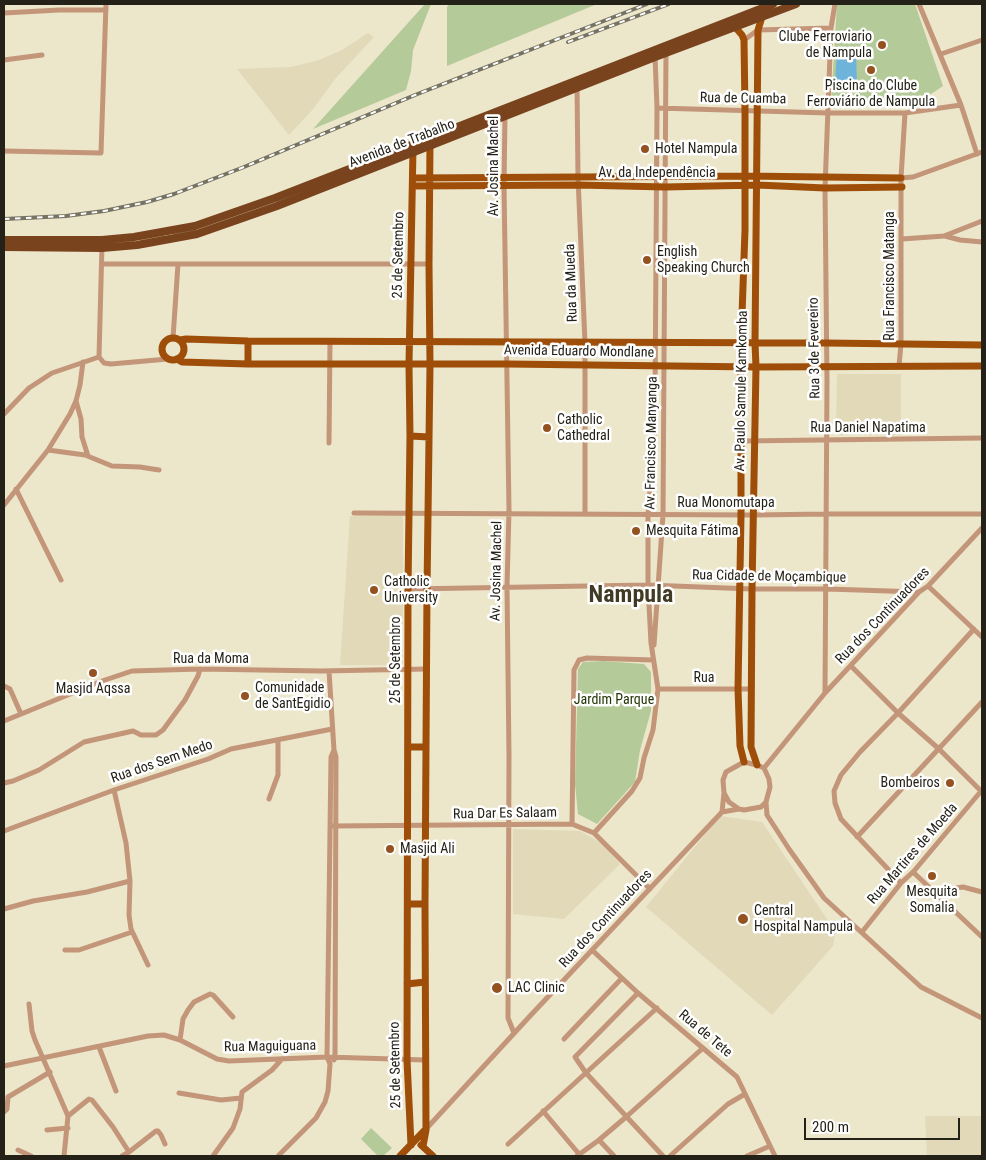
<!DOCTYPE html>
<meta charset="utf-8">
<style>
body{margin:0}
#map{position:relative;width:986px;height:1160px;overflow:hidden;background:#ece6cb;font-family:"Roboto Condensed",sans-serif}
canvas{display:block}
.frame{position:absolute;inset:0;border:5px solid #242218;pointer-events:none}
.scale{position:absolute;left:804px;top:1118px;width:156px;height:22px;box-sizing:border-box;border:2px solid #242218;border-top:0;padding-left:6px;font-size:15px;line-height:18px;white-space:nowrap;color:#242218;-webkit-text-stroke:4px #fff;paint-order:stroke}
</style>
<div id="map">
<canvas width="986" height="1160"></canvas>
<div class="frame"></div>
<div class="scale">200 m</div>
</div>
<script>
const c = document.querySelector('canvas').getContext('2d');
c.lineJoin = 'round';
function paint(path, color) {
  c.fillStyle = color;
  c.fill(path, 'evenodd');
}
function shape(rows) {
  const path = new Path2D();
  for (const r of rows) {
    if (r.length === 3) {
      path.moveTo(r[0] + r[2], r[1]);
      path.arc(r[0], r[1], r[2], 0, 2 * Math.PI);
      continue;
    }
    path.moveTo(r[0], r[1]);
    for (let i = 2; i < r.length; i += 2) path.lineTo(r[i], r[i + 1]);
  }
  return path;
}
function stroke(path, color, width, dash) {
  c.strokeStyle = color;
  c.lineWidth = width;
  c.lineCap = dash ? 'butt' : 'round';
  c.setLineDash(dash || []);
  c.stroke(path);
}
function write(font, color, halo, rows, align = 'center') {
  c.font = font + ' "Roboto Condensed",sans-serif';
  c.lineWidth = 5;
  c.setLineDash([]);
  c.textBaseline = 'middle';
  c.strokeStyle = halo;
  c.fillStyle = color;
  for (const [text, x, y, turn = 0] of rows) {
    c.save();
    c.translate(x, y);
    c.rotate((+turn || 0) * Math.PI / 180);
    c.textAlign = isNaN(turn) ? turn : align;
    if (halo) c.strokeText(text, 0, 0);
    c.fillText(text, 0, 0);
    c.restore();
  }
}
const built = shape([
 [368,33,374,37,335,79,314,108,289,135,237,69,291,67,319,60,342,50],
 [837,374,901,374,901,435,836,435],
 [403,515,403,665,340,665,350,516],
 [720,816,762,822,835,931,833,946,772,1015,646,907],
 [513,829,580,831,603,844,620,864,564,919,513,914],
 [925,1116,982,1116,982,1156,927,1156]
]);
const green = shape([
 [425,4,431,4,413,50,411,71,406,90,313,129],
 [449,4,597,4,447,66,447,7],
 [837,4,915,4,943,86,931,94,902,101,846,100,831,102],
 [603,661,644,664,651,672,651,711,640,750,635,782,597,824,578,814,575,784,578,669,583,662],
 [371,1128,392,1148,383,1156,378,1156,361,1139]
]);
const water = shape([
 [837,51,856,51,857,85,835,84]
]);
const minor = shape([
 [919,4,961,105,977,154],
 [4,13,59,10,106,10],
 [744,40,758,30,831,28],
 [941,54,982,40],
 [4,60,42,55],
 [577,85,578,177,585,343,585,514],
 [657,108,828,113,905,113,961,105],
 [505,115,504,186,509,510,507,587,509,756,508,1018,514,1033],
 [4,151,101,153,106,4],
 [901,178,913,177,982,152],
 [945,236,960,240,982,242],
 [902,239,944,236,982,221],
 [102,245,99,357,104,363,111,364,168,359],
 [102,264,429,264],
 [173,338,178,264],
 [899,366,901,344,901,178,905,113],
 [76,401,81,419,82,437,88,456],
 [4,414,29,388,52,373,99,357],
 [741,441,982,438],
 [329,443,330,341],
 [48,450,85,455,112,466,140,467,159,470],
 [16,489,61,580],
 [4,505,48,450,70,414,76,401,80,385,83,362],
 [354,513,753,515,826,514,982,514],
 [928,586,982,637],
 [408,589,648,585,752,589,827,589,919,592],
 [654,645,663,515,666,51],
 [851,666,898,713,939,749,982,792],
 [329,671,334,750,336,757,335,1058,334,1060],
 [4,686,10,689,21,714],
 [658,689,751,689],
 [825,693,827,382,825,188,831,28,835,4],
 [4,721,102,681,132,671,200,669,321,671,427,669],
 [744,762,757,765,764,768,769,779,770,787,766,802,761,807,744,810,739,809,729,802,724,793,723,780,726,772,744,762],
 [764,768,825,693,919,592,928,586,982,528],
 [4,783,13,781,39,770,84,742,133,731,141,735,156,735,163,730,185,700,198,676,200,669],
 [114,790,126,843,130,881,129,915,131,929,148,965],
 [269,799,278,775,278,740],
 [766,802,767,815,789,849,824,898,921,987,982,1018],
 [722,812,724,793],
 [722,812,739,809],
 [572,824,574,670,579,660,587,658,653,660],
 [333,826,572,824,594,833,650,889],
 [4,831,114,790,208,759,231,749,332,729],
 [594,833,632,791,640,778,644,758,653,730,658,689,651,643,648,585,648,515,654,436,655,404,657,108,655,56],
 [857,837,982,702],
 [913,872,982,937],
 [901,883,841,819,835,803,834,791,841,775,860,752,898,713,974,629],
 [941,897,950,890,956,888,963,887,982,892],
 [4,909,33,901,87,892,130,881],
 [862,932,901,883,914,871,982,790],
 [65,950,79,950,132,932],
 [592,950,638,993,737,1077,775,1156],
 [638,993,575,1057,586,1073,663,1156],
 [29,1004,32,1031,35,1040,68,1116,64,1156],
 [564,1039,622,978],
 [180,1040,183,1019,188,1010,194,1002,210,994,213,995,233,1017],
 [99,1047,116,1091],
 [4,1066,148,1036,164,1035,180,1040,217,1059,229,1061,327,1057,425,1060],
 [179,1093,221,1100,241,1098],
 [543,1111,579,1154],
 [4,1112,7,1109,8,1097,50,1072],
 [68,1116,89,1099,92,1100,113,1127,129,1152,122,1156],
 [426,1129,530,1016,722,812],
 [47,1130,68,1128],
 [599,1140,614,1156],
 [508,1144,657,1008],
 [18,1150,31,1156],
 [129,1152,156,1131,158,1131,161,1135,165,1144],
 [213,1156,233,1128,240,1109,242,1092,272,1070,282,1059],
 [278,1156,316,1118,325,1102,328,1091,330,1064,327,1057,331,757,334,750],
 [577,1156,599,1140,626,1117,703,1048],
 [670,1156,728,1104,745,1094],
 [747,1156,770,1146]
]);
const major = shape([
 [735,27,742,35,744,40,745,110,745,230,741,343,741,515,738,689,740,746,744,762],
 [413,178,745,176,901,178],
 [413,186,579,185,665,187,757,185,825,188,902,187],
 [173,349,11],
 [180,340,186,339,248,341,826,343,982,345],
 [177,359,182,362,248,364,507,364,756,367,982,366],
 [248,364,248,341],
 [410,436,429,437],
 [409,747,426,747],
 [757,765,751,747,752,589,756,367,755,343,758,30,762,17],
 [408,904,425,904],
 [407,984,425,982],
 [411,1145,407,1060,408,589,410,436,409,365,413,148],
 [421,1145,433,1156],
 [423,1146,426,1130,425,904,427,589,430,365,429,264,430,142],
 [400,1156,425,1130]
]);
const highway = shape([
 [4,240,102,240,134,237,195,226,275,198,773,4],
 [4,247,102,248,137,245,197,234,277,206,655,57,796,4]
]);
const rail = shape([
 [568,42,669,4],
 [4,219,66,216,104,211,147,202,174,194,244,167,415,95,647,4]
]);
const markers = [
 [882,45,5,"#945220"],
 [871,70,5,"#945220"],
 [645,149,5,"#945220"],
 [647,260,5,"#945220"],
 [547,428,5,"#945220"],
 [636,531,5,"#945220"],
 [374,590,5,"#945220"],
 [93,673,5,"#945220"],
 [245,696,5,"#945220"],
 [950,783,5,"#945220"],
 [390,849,5,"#945220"],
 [932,876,5,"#945220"],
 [743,919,6,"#945220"],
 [497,988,6,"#945220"]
];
const poiNames = [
 ["Clube Ferroviario",872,37,"right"],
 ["de Nampula",872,53,"right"],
 ["Piscina do Clube",871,86,"center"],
 ["Ferroviário de Nampula",871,102,"center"],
 ["Hotel Nampula",655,149],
 ["English",657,252],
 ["Speaking Church",657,268],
 ["Catholic",557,420],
 ["Cathedral",557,436],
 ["Mesquita Fátima",646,531],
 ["Catholic",384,582],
 ["University",384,598],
 ["Comunidade",255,688],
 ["de SantEgidio",255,704],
 ["Masjid Aqssa",93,689,"center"],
 ["Bombeiros",940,783,"right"],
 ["Masjid Ali",400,849],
 ["Mesquita",932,892,"center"],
 ["Somalia",932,908,"center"],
 ["Central",754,911],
 ["Hospital Nampula",754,927],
 ["LAC Clinic",508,988]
];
const streetNames = [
 ["Rua de Cuamba",743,99,1],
 ["Avenida de Trabalho",402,144,-21],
 ["Av. Josina Machel",494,166,-90],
 ["Av. da Independência",657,173],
 ["25 de Setembro",399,255,-89],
 ["Rua Francisco Matanga",890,276,-90],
 ["Rua da Mueda",572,283,-92],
 ["Rua 3 de Fevereiro",815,348,-91],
 ["Avenida Eduardo Mondlane",579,352,1],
 ["Av. Paulo Samule Kamkomba",742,391,-89],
 ["Rua Daniel Napatima",868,428],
 ["Av. Francisco Manyanga",652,443,-89],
 ["Rua Monomutapa",726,503],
 ["Av. Josina Machel",497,571,-89],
 ["Rua Cidade de Moçambique",769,577,1],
 ["Rua dos Continuadores",883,616,-46],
 ["Rua da Moma",211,659],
 ["25 de Setembro",396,660,-90],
 ["Rua",704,678],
 ["Rua dos Sem Medo",162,762,-19],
 ["Rua Dar Es Salaam",505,814,-1],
 ["Rua Martires de Moeda",913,854,-49],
 ["Rua dos Continuadores",606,919,-47],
 ["Rua de Tete",705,1034,40],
 ["Rua Maguiguana",270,1047,-1],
 ["25 de Setembro",396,1065,-91]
];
const parkNames = [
 ["Jardim Parque",614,700]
];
const townNames = [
 ["Nampula",631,596]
];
paint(built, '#e1d9b8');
paint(green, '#b4ca98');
paint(water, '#6db3da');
stroke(minor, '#c39579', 5);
stroke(major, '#9e4e08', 7);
stroke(highway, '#79431e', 8);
stroke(rail, '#767362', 4);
stroke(rail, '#fff', 2, [5.5]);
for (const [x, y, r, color] of markers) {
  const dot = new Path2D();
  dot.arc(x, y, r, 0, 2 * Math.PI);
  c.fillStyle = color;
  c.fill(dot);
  stroke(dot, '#fff', 2);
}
write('14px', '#242218', '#fff', poiNames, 'left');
write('14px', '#242218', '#fff', streetNames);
write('14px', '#243505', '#fff', parkNames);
write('bold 24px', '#413b25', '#fff', townNames);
</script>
